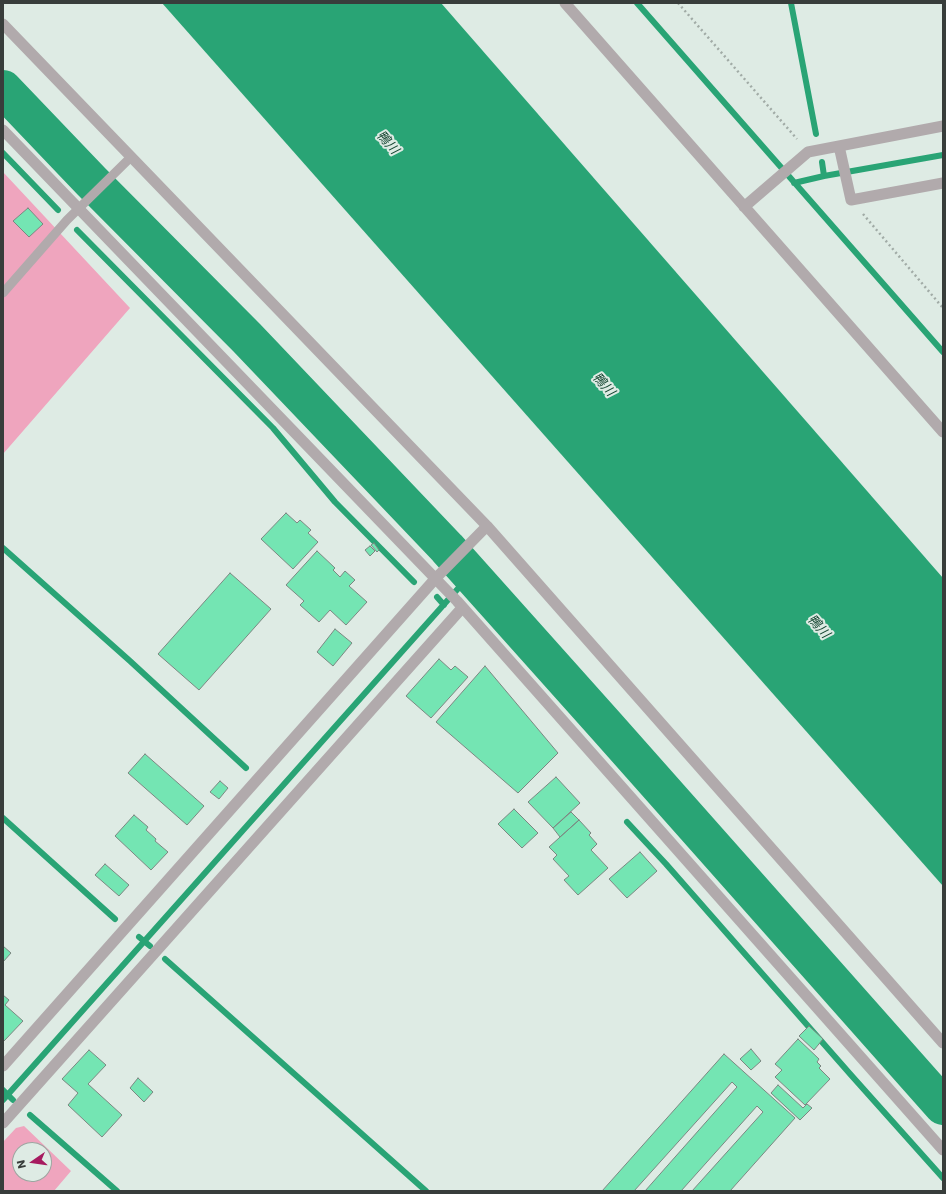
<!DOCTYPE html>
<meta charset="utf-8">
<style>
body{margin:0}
#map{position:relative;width:946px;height:1194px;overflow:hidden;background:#deebe4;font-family:Poppins,sans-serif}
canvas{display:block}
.frame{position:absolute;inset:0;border:4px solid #383d3b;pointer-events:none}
.north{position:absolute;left:12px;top:1142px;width:40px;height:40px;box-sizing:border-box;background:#deebe4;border:1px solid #9ca5a0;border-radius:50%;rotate:257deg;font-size:11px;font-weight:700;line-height:16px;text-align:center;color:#383d3b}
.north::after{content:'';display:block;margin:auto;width:14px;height:18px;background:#a61a5f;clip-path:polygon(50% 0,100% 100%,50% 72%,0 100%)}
</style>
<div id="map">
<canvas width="946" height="1194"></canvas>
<div class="frame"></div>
<div class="north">N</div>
</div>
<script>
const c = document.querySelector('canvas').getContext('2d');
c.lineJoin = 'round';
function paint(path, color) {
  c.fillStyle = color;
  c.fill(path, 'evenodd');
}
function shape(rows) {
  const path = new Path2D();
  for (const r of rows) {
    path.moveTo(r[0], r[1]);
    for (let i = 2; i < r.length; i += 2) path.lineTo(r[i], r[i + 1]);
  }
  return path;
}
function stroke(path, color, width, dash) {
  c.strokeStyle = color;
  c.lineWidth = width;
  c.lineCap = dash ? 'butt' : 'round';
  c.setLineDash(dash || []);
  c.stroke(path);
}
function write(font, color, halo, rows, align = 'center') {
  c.font = font + ' Poppins,"Noto Sans JP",sans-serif';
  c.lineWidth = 4;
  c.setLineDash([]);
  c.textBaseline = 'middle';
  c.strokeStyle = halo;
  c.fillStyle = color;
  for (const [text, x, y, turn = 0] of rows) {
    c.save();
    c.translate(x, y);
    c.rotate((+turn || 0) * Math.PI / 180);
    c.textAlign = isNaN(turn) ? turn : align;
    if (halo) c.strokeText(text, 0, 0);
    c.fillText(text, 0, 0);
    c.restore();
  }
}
const green = shape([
 [3,172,130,308,3,454],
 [24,1126,71,1171,54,1191,3,1191,3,1142,16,1128],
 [20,1150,44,1150,44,1174,20,1174]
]);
const water = shape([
 [162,3,441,3,943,578,943,886]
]);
const stream = shape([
 [637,3,943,352],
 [791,3,816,134],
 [3,153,58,210],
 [822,162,824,176],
 [794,183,824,176,943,155],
 [77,230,273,428,335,502,414,582],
 [3,548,130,661,246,768],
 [437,597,444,605],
 [3,818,115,919],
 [627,822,666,864,851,1075,943,1178],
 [139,937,150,946],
 [165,959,426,1191],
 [3,1090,13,1100],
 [3,1100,471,574],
 [30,1115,117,1191]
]);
const river = shape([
 [3,89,91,181,247,338,447,548,607,727,943,1106]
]);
const building = shape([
 [28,208,43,224,29,237,13,221,28,208],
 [286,513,297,523,300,520,311,530,308,533,318,542,293,569,261,539,286,513],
 [374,543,379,550,377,552,371,545,374,543],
 [370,546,375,551,370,556,365,550,370,546],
 [317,551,335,568,333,570,340,577,345,571,355,580,349,586,367,602,346,625,330,610,319,622,300,605,304,601,286,585,317,551],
 [230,573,271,609,199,690,158,654,230,573],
 [335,629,352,643,333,666,317,652,335,629],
 [439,659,451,670,455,666,468,677,431,718,406,696,439,659],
 [485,666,558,753,518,793,436,722,485,666],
 [145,754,204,806,187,825,128,773,145,754],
 [556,777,580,803,553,828,528,802,556,777],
 [220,781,228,788,219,799,210,792,220,781],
 [514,809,538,833,522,848,498,824,514,809],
 [571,812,579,820,560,837,553,828,571,812],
 [134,815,148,827,146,830,156,839,155,841,168,852,151,870,115,836,134,815],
 [579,820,591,833,589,835,597,844,591,850,608,868,578,895,564,880,569,876,553,859,557,855,549,847,579,820],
 [640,852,657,871,627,898,609,879,640,852],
 [105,864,129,885,119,896,95,875,105,864],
 [3,946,11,953,3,962,3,946],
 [3,995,9,1000,5,1005,23,1021,4,1041,3,1040,3,995],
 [809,1026,823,1039,814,1050,799,1036,809,1026],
 [798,1039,819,1059,817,1062,821,1066,819,1068,830,1079,805,1105,775,1077,782,1070,775,1064,798,1039],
 [751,1049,761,1061,751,1070,740,1059,751,1049],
 [89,1050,106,1065,88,1084,122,1115,102,1137,68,1105,78,1093,62,1079,89,1050],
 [724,1054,795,1118,730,1191,692,1191,763,1112,757,1106,681,1191,645,1191,737,1087,732,1082,634,1191,602,1191,724,1054],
 [138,1078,153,1092,144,1102,130,1088,138,1078],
 [778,1085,803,1108,807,1104,812,1108,800,1120,771,1093,778,1085]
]);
const path = shape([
 [678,3,797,139],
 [863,214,943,308]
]);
const service = shape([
 [3,293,67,220,131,157]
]);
const minor = shape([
 [565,3,943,432],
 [3,24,487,526,943,1043],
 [3,130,457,601,943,1150],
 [839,146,851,200,943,183],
 [744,207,808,152,943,126],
 [3,1066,435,579,487,526],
 [3,1123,462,608]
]);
const waterNames = [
 ["鴨川",387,143,48],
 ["鴨川",603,385,48],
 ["鴨川",818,627,48]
];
paint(green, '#efa5be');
paint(water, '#29a475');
stroke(stream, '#29a475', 6);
stroke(river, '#29a475', 38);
paint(building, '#74e5b3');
stroke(building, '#7b8781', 1);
stroke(path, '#a1aba6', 2.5, [2, 3]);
stroke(service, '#b1aaac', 9);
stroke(minor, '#b1aaac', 11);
write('italic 13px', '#154531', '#deebe4', waterNames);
</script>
